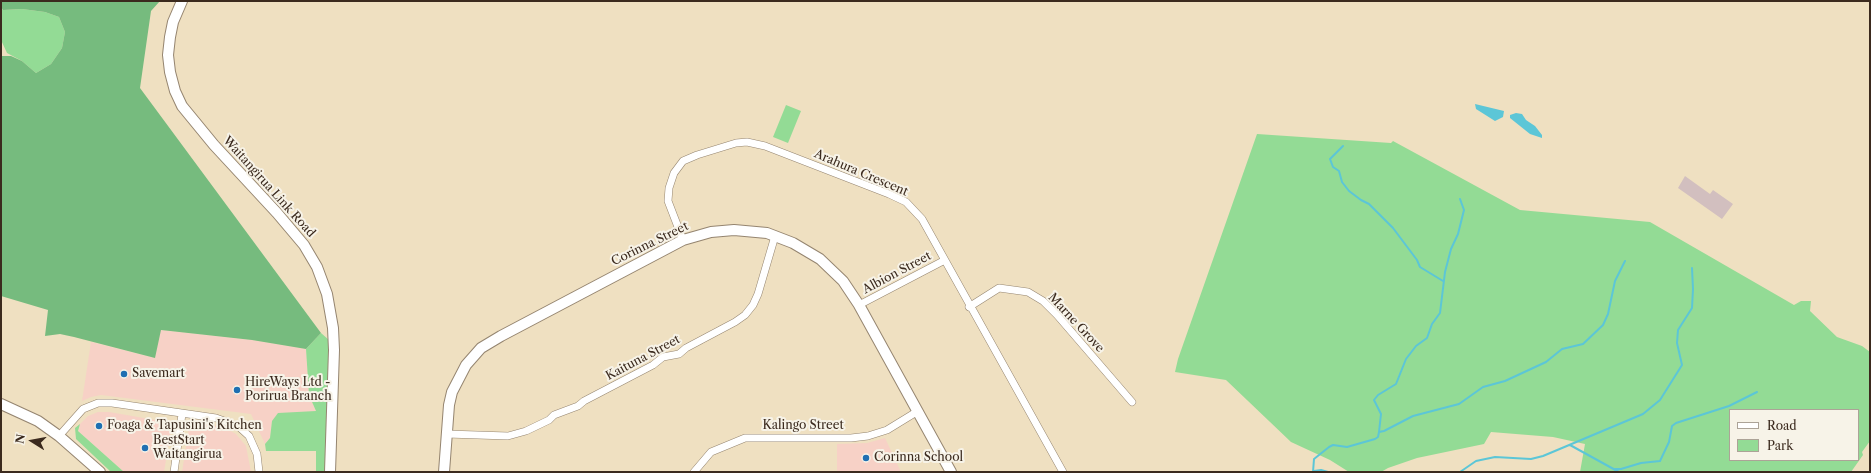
<!DOCTYPE html>
<style>
body{margin:0}
#map{position:relative;width:1871px;height:473px;overflow:hidden;background:#efe0c1;font-family:"Libre Caslon Text",serif}
canvas{display:block}
.frame{position:absolute;inset:0;border:2px solid #3b2a1e;pointer-events:none}
.legend{position:absolute;left:1729px;top:409px;width:130px;height:52px;box-sizing:border-box;background:#f7f3e8;border:1px solid #aca397;margin:0;padding:5px 7px;list-style:none;font-size:12px;color:#3b2a1e}
.legend li{display:flex;align-items:center;gap:8px;height:20px}
.legend b{width:20px;border:1px solid #aca397}
.north{position:absolute;left:12px;top:421px;width:40px;height:40px;-webkit-text-stroke:3px #f7f3e8;paint-order:stroke;rotate:281deg;font-size:11px;font-weight:700;line-height:16px;text-align:center;color:#3b2a1e}
.north::after{content:'';display:block;margin:auto;width:14px;height:18px;background:#3b2a1e;clip-path:polygon(50% 0,100% 100%,50% 72%,0 100%)}
</style>
<div id="map">
<canvas width="1871" height="473"></canvas>
<div class="frame"></div>
<ul class="legend">
<li><b style="height:5px;background:#fff"></b>Road</li>
<li><b style="height:11px;background:#93db95"></b>Park</li>
</ul>
<div class="north">N</div>
</div>
<script>
const c = document.querySelector('canvas').getContext('2d');
c.lineJoin = 'round';
function paint(path, color) {
  c.fillStyle = color;
  c.fill(path, 'evenodd');
}
function shape(rows) {
  const path = new Path2D();
  for (const r of rows) {
    path.moveTo(r[0], r[1]);
    for (let i = 2; i < r.length; i += 2) path.lineTo(r[i], r[i + 1]);
  }
  return path;
}
function stroke(path, color, width, dash) {
  c.strokeStyle = color;
  c.lineWidth = width;
  c.lineCap = dash ? 'butt' : 'round';
  c.setLineDash(dash || []);
  c.stroke(path);
}
function write(font, color, halo, rows, align = 'center') {
  c.font = font + ' "Libre Caslon Text",serif';
  c.lineWidth = 4;
  c.setLineDash([]);
  c.textBaseline = 'middle';
  c.strokeStyle = halo;
  c.fillStyle = color;
  for (const [text, x, y, turn = 0] of rows) {
    c.save();
    c.translate(x, y);
    c.rotate((+turn || 0) * Math.PI / 180);
    c.textAlign = isNaN(turn) ? turn : align;
    if (halo) c.strokeText(text, 0, 0);
    c.fillText(text, 0, 0);
    c.restore();
  }
}
const built = shape([
 [160,330,252,340,306,349,309,395,316,412,272,421,270,438,265,444,251,414,101,395,91,397,82,401,91,342,155,358],
 [98,412,109,412,167,422,171,430,164,472,124,472,78,431,80,424,88,416],
 [199,423,223,427,236,434,246,446,251,472,182,472,189,428,192,425],
 [885,438,901,472,837,472,837,444,867,443]
]);
const industrial = shape([
 [1685,176,1710,194,1713,190,1733,204,1722,219,1678,188]
]);
const green = shape([
 [1,7,3,10,22,9,45,12,59,17,65,32,62,48,51,64,36,73,22,61,7,53,1,40],
 [786,105,801,111,788,143,773,137],
 [1257,134,1391,143,1393,141,1520,210,1650,222,1794,305,1801,301,1811,301,1810,311,1837,337,1862,346,1870,352,1870,441,1862,452,1863,455,1851,472,1580,472,1585,444,1553,437,1491,432,1484,444,1417,458,1388,468,1381,472,1349,472,1330,460,1291,442,1226,380,1175,372,1178,359],
 [1730,410,1858,410,1858,460,1730,460],
 [321,333,329,340,326,472,316,472,316,451,266,451,265,444,270,438,272,421,278,413,316,411,309,395,306,349],
 [80,424,78,431,124,472,111,472,76,439,75,428]
]);
const forest = shape([
 [1,1,160,1,151,11,140,88,321,333,306,349,252,340,161,330,155,358,74,337,60,334,45,336,48,310,1,296,1,56,11,56,22,61,36,73,51,64,62,48,65,32,59,17,45,12,22,9,3,10,1,7]
]);
const water = shape([
 [1475,104,1504,111,1503,117,1495,121,1476,109],
 [1516,113,1522,114,1526,120,1535,126,1542,135,1542,138,1530,134,1510,118,1510,115]
]);
const stream = shape([
 [1343,146,1330,159,1333,167,1339,171,1342,182,1349,191,1361,200,1369,204,1393,228,1417,260,1420,267,1443,281],
 [1379,432,1381,414,1374,400,1378,395,1396,384,1406,359,1416,346,1427,338,1432,324,1440,313,1445,272,1451,249,1458,234,1464,210,1460,199],
 [1570,445,1619,472],
 [1615,469,1621,469,1641,463,1660,461,1669,442,1672,426,1676,423,1729,406,1757,392],
 [1314,471,1321,470,1328,472],
 [1313,472,1314,459,1329,447,1333,445,1347,447,1375,439,1378,437,1379,432,1384,431,1413,416,1459,404,1483,387,1505,381,1546,362,1562,349,1583,344,1603,325,1608,314,1615,281,1625,261],
 [1460,472,1476,461,1495,457,1531,459,1543,456,1643,414,1660,400,1682,365,1677,343,1678,330,1692,308,1693,289,1692,268]
]);
const street = shape([
 [683,240,668,201,669,188,674,173,683,161,697,155,736,143,747,142,765,146,889,194,906,202,922,219,1063,472],
 [859,305,945,260],
 [969,307,999,288,1028,292,1043,301,1057,315,1132,402],
 [447,434,508,436,526,431,549,420,554,415,578,406,584,401,653,365,663,357,679,354,686,348,735,322,745,315,753,305,758,294,775,236],
 [59,436,83,409,98,403,112,403,216,418,238,426,249,436,257,454,259,472],
 [174,472,182,414],
 [694,472,711,452,745,438,851,438,868,436,887,430,918,411]
]);
const secondary = shape([
 [182,1,173,22,170,37,168,55,170,72,175,91,182,106,214,145,277,213,304,245,317,267,327,294,333,328,334,350,330,472],
 [1,404,38,421,59,436,100,472],
 [444,472,449,405,452,392,466,365,481,348,501,336,683,240,711,232,734,230,767,233,793,243,820,259,843,281,859,305,951,472]
]);
const markers = [
 [124,374,4,"#1f6fb2"],
 [237,390,4,"#1f6fb2"],
 [99,426,4,"#1f6fb2"],
 [145,448,4,"#1f6fb2"],
 [866,458,4,"#1f6fb2"]
];
const streetNames = [
 ["Arahura Crescent",861,173,23],
 ["Waitangirua Link Road",269,187,48],
 ["Corinna Street",650,244,-26],
 ["Albion Street",897,273,-28],
 ["Marne Grove",1076,323,47],
 ["Kaituna Street",643,358,-28],
 ["Kalingo Street",803,426]
];
const poiNames = [
 ["Savemart",132,374],
 ["HireWays Ltd -",245,383],
 ["Porirua Branch",245,397],
 ["Foaga & Tapusini's Kitchen",107,426],
 ["BestStart",153,441],
 ["Waitangirua",153,455],
 ["Corinna School",874,458]
];
paint(built, '#f7d1c6');
paint(industrial, '#d2bfbf');
paint(green, '#93db95');
paint(forest, '#76bb7e');
paint(water, '#5cc6d7');
stroke(stream, '#5cc6d7', 2);
stroke(street, '#958570', 8);
stroke(secondary, '#958570', 12);
stroke(street, '#fff', 7);
stroke(secondary, '#fff', 10);
for (const [x, y, r, color] of markers) {
  const dot = new Path2D();
  dot.arc(x, y, r, 0, 2 * Math.PI);
  c.fillStyle = color;
  c.fill(dot);
  stroke(dot, '#f7f3e8', 1.5);
}
write('12px', '#3b2a1e', '#f7f3e8', streetNames);
write('12px', '#3b2a1e', '#f7f3e8', poiNames, 'left');
</script>
